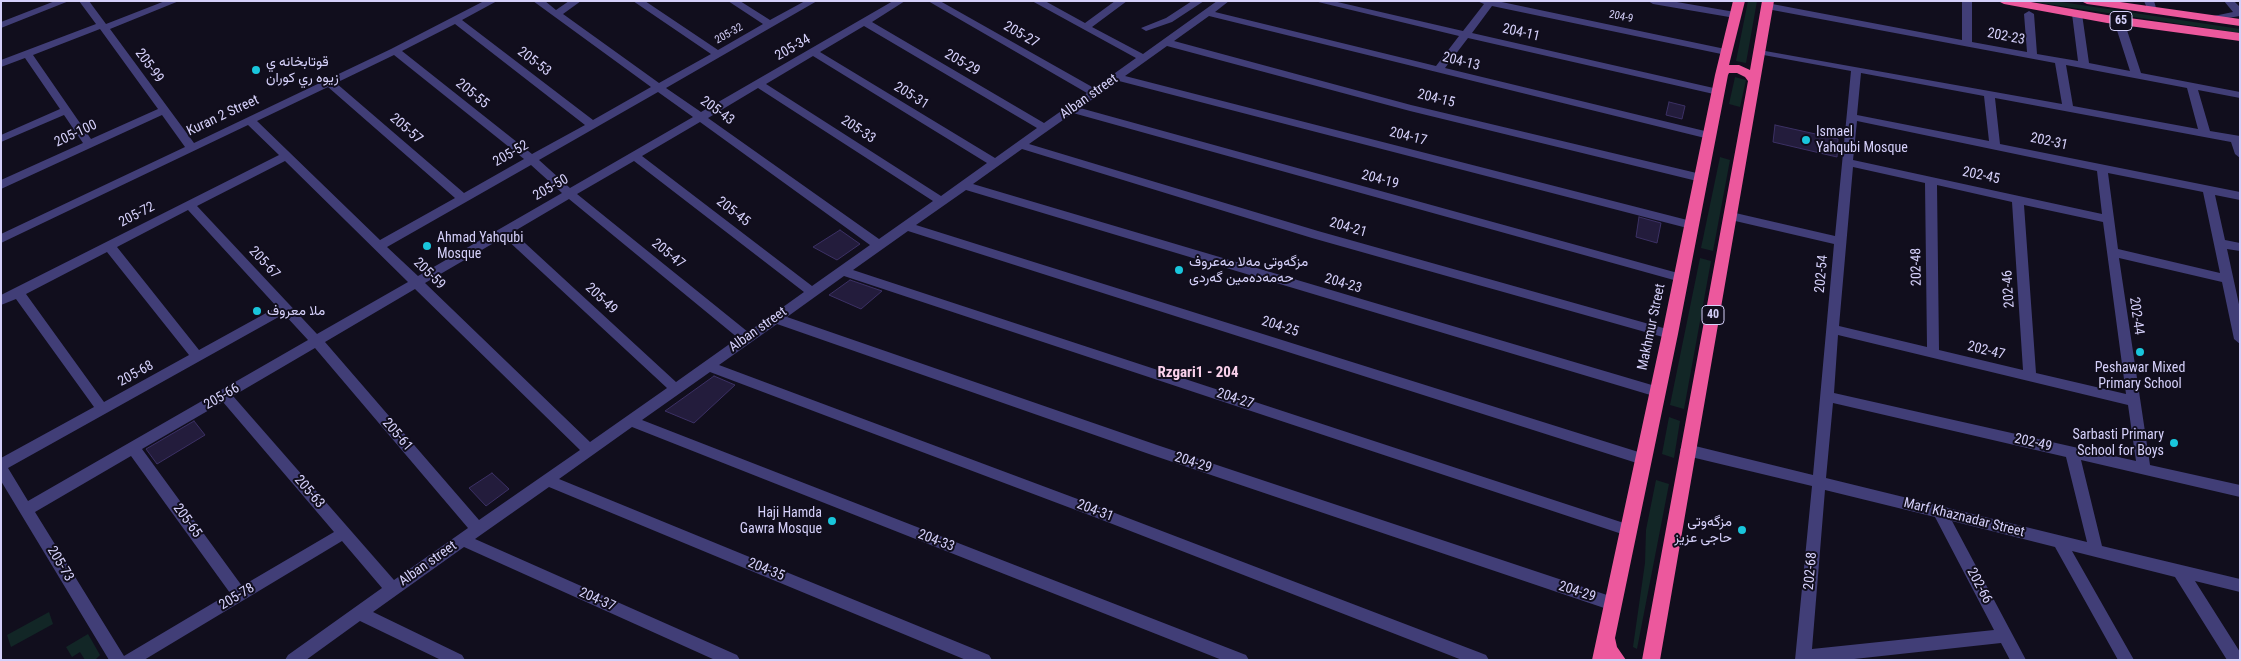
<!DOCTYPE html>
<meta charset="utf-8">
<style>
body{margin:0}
#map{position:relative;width:2241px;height:661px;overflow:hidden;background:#110e1d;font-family:"Roboto Condensed",sans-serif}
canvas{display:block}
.frame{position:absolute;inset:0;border:2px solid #d5d0fa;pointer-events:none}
</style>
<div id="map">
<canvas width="2241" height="661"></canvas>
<div class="frame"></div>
</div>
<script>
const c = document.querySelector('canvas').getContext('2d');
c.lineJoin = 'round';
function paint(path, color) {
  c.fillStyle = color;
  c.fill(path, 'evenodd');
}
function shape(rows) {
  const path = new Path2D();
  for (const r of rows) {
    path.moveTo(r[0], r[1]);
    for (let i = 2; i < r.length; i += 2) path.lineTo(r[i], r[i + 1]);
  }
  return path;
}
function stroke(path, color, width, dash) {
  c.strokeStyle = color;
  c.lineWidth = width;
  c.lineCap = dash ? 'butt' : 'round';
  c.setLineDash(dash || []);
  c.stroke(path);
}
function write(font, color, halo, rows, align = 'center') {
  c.font = font + ' "Roboto Condensed",Vazirmatn,sans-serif';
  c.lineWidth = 4;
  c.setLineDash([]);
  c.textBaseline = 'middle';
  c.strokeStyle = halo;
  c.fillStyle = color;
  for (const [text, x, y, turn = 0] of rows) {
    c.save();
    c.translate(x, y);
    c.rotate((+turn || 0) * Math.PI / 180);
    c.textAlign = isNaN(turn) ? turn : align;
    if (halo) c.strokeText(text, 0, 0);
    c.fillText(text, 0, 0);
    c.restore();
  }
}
const green = shape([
 [1748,1,1757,1,1746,63,1736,61],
 [2028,1,2055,1,2240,29,2240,33],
 [1735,77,1746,80,1740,107,1729,104],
 [1720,157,1730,160,1713,251,1701,248],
 [1700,258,1711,261,1684,409,1670,405],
 [1669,417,1680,421,1674,458,1662,454],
 [1656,480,1669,484,1637,649,1633,647,1645,563,1646,530],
 [49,612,53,624,11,647,7,635],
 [88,634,100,655,95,660,85,660,80,652,72,657,66,647]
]);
const building = shape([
 [1669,102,1685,106,1682,119,1666,115,1669,102],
 [1775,125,1838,139,1837,157,1773,142,1775,125],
 [1639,217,1661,223,1657,243,1636,237,1639,217],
 [840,230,860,244,837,260,813,247,840,230],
 [850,280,882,291,861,309,829,295,850,280],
 [714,376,735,385,694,423,665,411,714,376],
 [194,421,205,435,157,464,146,449,194,421],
 [492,473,509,489,486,506,469,488,492,473]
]);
const minor = shape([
 [55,1,69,1,1,28,1,22,55,1],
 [79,1,89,1,106,24,165,1,179,1,110,29,194,143,391,49,484,1,497,1,462,20,593,120,651,87,533,1,545,1,556,10,569,1,581,1,563,14,659,83,711,54,633,1,645,1,718,50,763,24,728,1,740,1,770,20,805,1,817,1,666,88,701,112,893,1,905,1,872,22,1044,123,1087,93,928,1,940,1,1094,88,1136,58,1032,1,1045,1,1085,23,1115,1,1127,1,1092,27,1143,54,1217,1,1229,1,1215,12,1436,66,1459,36,1314,1,1333,1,1463,31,1484,4,1477,1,1497,1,1730,50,1731,52,1726,55,1492,6,1472,33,1718,89,1723,92,1718,95,1468,38,1445,68,1713,133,1714,135,1713,137,1709,139,1209,16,1174,41,1411,105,1705,175,1707,178,1701,182,1410,111,1167,46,1125,76,1695,222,1697,225,1691,229,1119,81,1080,108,1685,275,1687,278,1685,281,1681,282,1073,113,1029,144,1318,231,1674,331,1676,334,1674,337,1670,339,1312,238,1022,149,973,184,1662,388,1664,392,1662,396,1657,397,966,190,916,225,1648,455,1650,459,1648,463,1643,465,908,231,853,270,1633,526,1635,530,1633,534,1628,536,844,276,787,317,1157,445,1613,597,1618,599,1620,604,1618,609,1613,611,1149,454,777,324,719,365,1107,510,1481,653,1486,655,1489,660,1462,660,1097,518,710,372,642,420,1246,655,1249,660,1222,660,632,427,559,479,989,655,992,660,966,660,549,487,475,539,737,655,740,660,715,660,464,547,373,612,462,655,465,660,441,660,360,621,306,660,285,660,288,655,382,588,342,541,144,660,109,660,1,481,1,458,94,407,16,299,1,305,1,295,279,155,248,125,1,243,1,234,185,147,162,115,1,189,1,180,83,143,64,115,1,142,1,135,60,109,25,58,1,67,1,60,96,24,79,1],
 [455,24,585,125,532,154,402,51,455,24],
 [864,26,1037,128,995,158,820,52,864,26],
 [100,29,158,109,91,139,33,55,100,29],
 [394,55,524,159,464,193,336,83,394,55],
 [813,56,987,163,941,196,766,84,813,56],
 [328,87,455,198,380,240,257,121,328,87],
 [758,88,933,201,879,239,708,118,758,88],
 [658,92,693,117,570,188,539,160,658,92],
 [700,122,870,245,812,286,642,156,700,122],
 [285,161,408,282,317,334,197,206,285,161],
 [634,161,804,292,748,332,577,194,634,161],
 [531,165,562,193,418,276,387,247,531,165],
 [569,199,738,338,676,382,513,232,569,199],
 [188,210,277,307,199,350,117,247,188,210],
 [504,237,667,388,590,442,425,283,504,237],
 [107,252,189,355,104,402,26,294,107,252],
 [415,289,580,450,479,520,325,342,415,289],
 [284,314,308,340,28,501,8,468,284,314],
 [315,348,468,528,394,580,233,396,315,348],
 [223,402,334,532,242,586,142,449,223,402],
 [131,456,230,593,124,656,35,512,131,456],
 [1192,1,1204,1,1172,22,1146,31,1141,28,1166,18,1192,1],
 [1648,1,1671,1,1735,12,1740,15,1735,18,1653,4,1648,1],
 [1962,1,1972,1,1972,42,2027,52,2024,14,2029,11,2034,14,2037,54,2078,61,2072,14,2077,11,2082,14,2089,63,2130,71,2114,21,2119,18,2124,21,2141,73,2240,92,2240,98,2198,90,2210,131,2240,136,2240,158,2235,154,2231,142,1995,98,2000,144,2240,192,2240,200,2215,195,2225,240,2240,243,2240,251,2227,249,2240,309,2240,344,2234,339,2222,282,2119,258,2150,465,2240,485,2240,497,2081,460,2102,546,2240,579,2240,592,2195,581,2240,652,2240,660,2227,660,2175,577,2072,551,2134,660,2118,660,2055,547,1952,521,2026,660,2010,660,2001,643,1845,660,1795,660,1812,486,1687,456,1682,454,1680,450,1682,446,1687,444,1813,475,1834,244,1731,220,1725,216,1731,212,1835,236,1851,71,1758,54,1754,53,1754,49,2062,104,2055,63,1767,9,1762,6,1767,3,1962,40,1962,1],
 [2066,65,2187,88,2198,129,2073,106,2066,65],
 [1861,73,1984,96,1989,141,1857,115,1861,73],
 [1857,121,2097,171,2102,214,1853,160,1857,121],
 [1853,167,1925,183,1927,347,1839,326,1853,167],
 [2108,173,2203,192,2220,273,2118,249,2108,173],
 [1937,185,2012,202,2023,370,1939,350,1937,185],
 [2024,205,2103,222,2126,394,2036,373,2024,205],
 [1838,335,2128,405,2136,461,1834,393,1838,335],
 [1833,403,2066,457,2087,542,1826,478,1833,403],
 [1825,490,1935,517,1994,630,1812,649,1825,490],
 [2144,1,2154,1,2157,11,2155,13,2149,13,2144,1],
 [2224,1,2234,1,2240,7,2240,16,2209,21,2209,17,2233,12,2224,1]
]);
const highway = shape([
 [1733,1,1745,1,1729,65,1739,65,1750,70,1762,1,1774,1,1660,660,1642,660,1748,81,1745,77,1737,73,1729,73,1728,75,1678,334,1615,638,1617,647,1626,660,1592,660,1662,334,1715,75,1733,1],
 [1998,1,2025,1,2107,15,2240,33,2240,41,2107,23,2004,4,1998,1],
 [2081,1,2113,1,2240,19,2240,26,2087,4,2081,1]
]);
const markers = [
 [256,70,5,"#19c6dc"],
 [1806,140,5,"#19c6dc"],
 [427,246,5,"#19c6dc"],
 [1179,270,5,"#19c6dc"],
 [257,311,5,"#19c6dc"],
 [2140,352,5,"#19c6dc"],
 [2174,443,5,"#19c6dc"],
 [832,521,5,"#19c6dc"],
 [1742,530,5,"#19c6dc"]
];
const farStreetnames = [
 ["204-9",1621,17,12],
 ["205-32",729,34,-29]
];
const shields = [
 [2121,21,22],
 [1713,315,22]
];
const shieldNames = [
 ["65",2121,21],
 ["40",1713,315]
];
const streetNames = [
 ["204-11",1521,33,13],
 ["205-27",1021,35,30],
 ["202-23",2006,37,11],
 ["205-34",793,48,-30],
 ["205-53",534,62,37],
 ["204-13",1461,62,14],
 ["205-29",962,63,30],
 ["205-99",149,66,54],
 ["205-55",472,94,39],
 ["205-31",911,96,32],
 ["Alban street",1089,97,-35],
 ["204-15",1436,99,14],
 ["205-43",717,111,36],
 ["Kuran 2 Street",223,116,-25],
 ["205-57",406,129,41],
 ["205-33",858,130,33],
 ["205-100",76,134,-25],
 ["204-17",1408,137,14],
 ["202-31",2049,142,12],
 ["205-52",511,154,-30],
 ["202-45",1981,176,12],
 ["204-19",1380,180,15],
 ["205-50",551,188,-30],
 ["205-45",733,212,38],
 ["205-72",137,215,-27],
 ["204-21",1348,228,16],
 ["205-47",668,254,39],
 ["205-67",264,263,47],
 ["202-48",1917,267,-91],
 ["205-59",429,274,44],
 ["202-54",1822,274,-85],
 ["204-23",1343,284,16],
 ["202-46",2009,289,-94],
 ["205-49",601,299,43],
 ["202-44",2136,316,82],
 ["204-25",1280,327,18],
 ["Makhmur Street",1652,327,-78],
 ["Alban street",758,330,-35],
 ["202-47",1986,351,14],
 ["205-68",136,374,-29],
 ["205-66",222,397,-30],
 ["204-27",1235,399,18],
 ["205-61",397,435,49],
 ["202-49",2033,443,13],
 ["204-29",1193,463,18],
 ["205-63",309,492,49],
 ["204-31",1095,511,21],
 ["Marf Khaznadar Street",1964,518,14],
 ["205-65",187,521,54],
 ["204-33",936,541,21],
 ["205-73",60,564,59],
 ["Alban street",428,564,-35],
 ["204-35",766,570,22],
 ["202-68",1811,571,-85],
 ["202-66",1979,586,62],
 ["204-29",1577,592,18],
 ["205-78",237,597,-31],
 ["204-37",597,600,24]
];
const poiNames = [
 ["قوتابخانه ي",266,62],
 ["زيوه ري كوران",266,78],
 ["Ismael",1816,132],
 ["Yahqubi Mosque",1816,148],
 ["Ahmad Yahqubi",437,238],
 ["Mosque",437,254],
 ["مزگەوتی مەلا مەعروف",1189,262],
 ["حەمەدەمین گەردی",1189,278],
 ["ملا معروف",267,311],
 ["Peshawar Mixed",2140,368,"center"],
 ["Primary School",2140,384,"center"],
 ["Sarbasti Primary",2164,435,"right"],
 ["School for Boys",2164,451,"right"],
 ["Haji Hamda",822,513,"right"],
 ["Gawra Mosque",822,529,"right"],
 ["مزگەوتی",1732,522,"right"],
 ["حاجی عزیز",1732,538,"right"]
];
const neighbourhoodNames = [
 ["Rzgari1 - 204",1198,373]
];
paint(green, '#122626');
paint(building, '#231c3c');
stroke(building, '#3c3165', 1);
paint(minor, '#413e77');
paint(highway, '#ec589d');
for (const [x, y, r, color] of markers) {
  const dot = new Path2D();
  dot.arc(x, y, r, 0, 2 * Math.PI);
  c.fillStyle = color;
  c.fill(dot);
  stroke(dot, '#110e1d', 2);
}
write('11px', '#d5d0fa', '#110e1d', farStreetnames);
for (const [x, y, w] of shields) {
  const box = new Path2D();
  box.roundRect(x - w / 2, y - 9.5, w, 19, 4);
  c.fillStyle = '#110e1d';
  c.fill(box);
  stroke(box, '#d5d0fa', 1);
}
write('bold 12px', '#d5d0fa', null, shieldNames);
write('14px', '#d5d0fa', '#110e1d', streetNames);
write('14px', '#d5d0fa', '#110e1d', poiNames, 'left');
write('bold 15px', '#fad1eb', '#110e1d', neighbourhoodNames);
</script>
